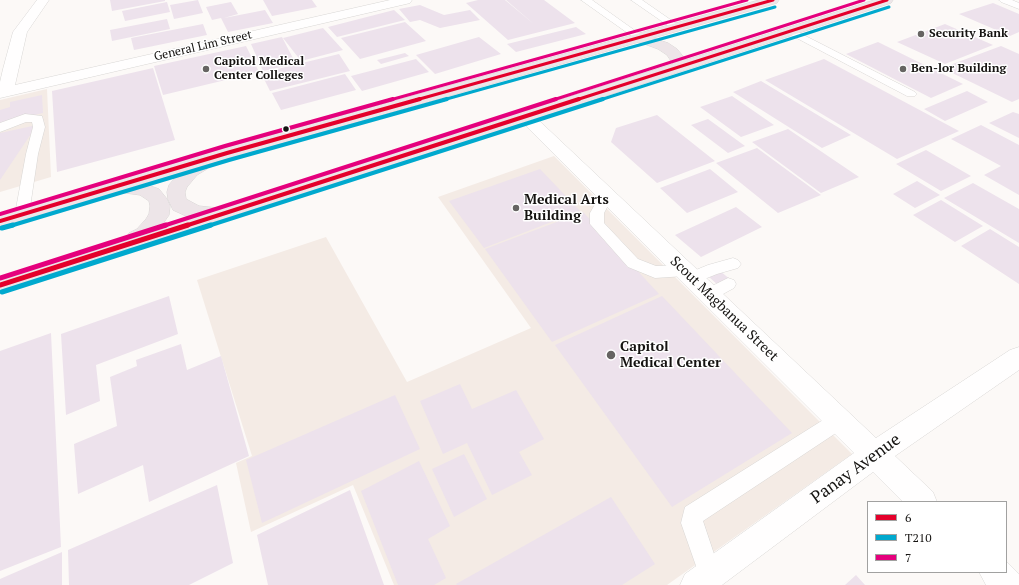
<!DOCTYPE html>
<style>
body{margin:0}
#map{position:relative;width:1019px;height:585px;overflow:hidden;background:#fcf9f7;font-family:"PT Serif",serif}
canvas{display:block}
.legend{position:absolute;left:867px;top:501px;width:140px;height:72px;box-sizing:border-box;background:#fff;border:1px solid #a1a1a0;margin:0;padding:5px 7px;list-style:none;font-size:12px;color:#151311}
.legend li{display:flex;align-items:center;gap:8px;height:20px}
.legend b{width:20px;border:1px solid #a1a1a0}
</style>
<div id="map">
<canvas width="1019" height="585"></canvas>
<ul class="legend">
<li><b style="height:5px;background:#e4002b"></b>6</li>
<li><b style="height:5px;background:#00a9ce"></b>T210</li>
<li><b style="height:5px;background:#e5007d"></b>7</li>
</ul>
</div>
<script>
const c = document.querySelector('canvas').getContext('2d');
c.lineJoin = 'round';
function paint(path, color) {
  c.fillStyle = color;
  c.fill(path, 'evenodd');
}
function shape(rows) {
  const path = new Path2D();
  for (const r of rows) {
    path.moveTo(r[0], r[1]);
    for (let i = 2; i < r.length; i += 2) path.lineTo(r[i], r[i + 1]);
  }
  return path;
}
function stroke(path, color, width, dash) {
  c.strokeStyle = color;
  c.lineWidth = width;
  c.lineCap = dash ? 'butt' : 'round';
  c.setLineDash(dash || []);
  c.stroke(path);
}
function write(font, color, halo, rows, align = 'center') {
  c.font = font + ' "PT Serif",serif';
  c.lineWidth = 3;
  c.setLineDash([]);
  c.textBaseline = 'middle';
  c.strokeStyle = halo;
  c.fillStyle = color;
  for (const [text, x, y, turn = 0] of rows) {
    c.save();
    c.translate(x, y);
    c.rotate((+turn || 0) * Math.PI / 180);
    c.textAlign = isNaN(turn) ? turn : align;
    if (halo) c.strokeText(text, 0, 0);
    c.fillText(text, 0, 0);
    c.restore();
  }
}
const built = shape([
 [47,89,51,177,0,192,0,100],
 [554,156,852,454,667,585,394,585,353,485,251,532,236,463,252,456,197,280,326,237,407,382,531,328,438,197]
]);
const building = shape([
 [110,0,165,0,165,1,112,11],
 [198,0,203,13,174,19,170,5],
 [263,0,312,0,317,7,272,16],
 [478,0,505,0,535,25,506,0,544,0,575,23,508,40,466,3],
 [167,2,170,12,125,21,122,11],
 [231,2,238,14,224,18,265,10,273,23,228,32,221,18,212,20,206,7],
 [993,3,1019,14,1019,32,1010,36,959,14],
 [420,5,444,15,470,10,480,20,440,28,420,20,410,22,399,9],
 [394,10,405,20,337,37,328,27],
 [167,19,170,29,112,41,110,30],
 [405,22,426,41,360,59,341,38],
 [203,24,207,35,134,50,131,38],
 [945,24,993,45,945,64,897,42],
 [576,27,586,34,516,52,507,44],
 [323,28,343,50,301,61,283,38],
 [282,37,296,64,263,71,251,44],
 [479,37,501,54,435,74,416,55],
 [878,42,963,84,931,98,846,54],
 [246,46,259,72,163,95,154,66],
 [1001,46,1019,54,1019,99,1012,102,942,68],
 [405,53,409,56,381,64,377,60],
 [339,54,350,71,270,91,261,73],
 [416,59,429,72,362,91,351,76],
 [824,59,959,131,897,159,765,80],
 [153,68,175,140,57,172,52,91],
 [345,74,356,90,281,110,272,93],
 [761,81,851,135,822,148,733,92],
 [967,91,988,102,945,121,924,109],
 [42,95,43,113,0,123,0,110,10,107,10,102],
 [732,96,774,125,741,137,700,107],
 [1013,112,1019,114,1019,138,989,123],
 [657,115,715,161,657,183,611,142,616,128],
 [708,119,745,146,728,153,691,125],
 [37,125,0,180,0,133],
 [981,125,1019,145,1019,195,984,175,1001,166,951,139],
 [788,129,859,177,821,193,752,142],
 [757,148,821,195,778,213,716,163],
 [926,150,971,176,941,191,896,164],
 [540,169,580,211,484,248,449,201],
 [710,169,738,192,687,213,660,188],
 [917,181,940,195,915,208,893,194],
 [973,183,1019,209,1019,243,944,198],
 [941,200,983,226,955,242,913,215],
 [736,207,762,227,701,257,675,235],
 [583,212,659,294,552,342,485,249],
 [990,229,1019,247,1019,284,961,246],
 [720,271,731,280,719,286,709,277],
 [169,296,178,334,96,365,100,401,66,415,61,334],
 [662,296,792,433,672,507,555,345],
 [51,333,61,547,0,571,0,351],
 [181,344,187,370,221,356,249,456,149,502,143,465,78,494,74,444,117,426,110,377,137,366,136,360],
 [460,384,472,409,516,390,544,439,519,452,532,475,492,495,467,443,443,454,420,401],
 [395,395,420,449,262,523,246,460],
 [464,454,487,499,454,517,432,469],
 [419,461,450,526,428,539,446,578,434,585,398,585,361,491],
 [217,485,233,563,189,585,69,585,68,550],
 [350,490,384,585,268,585,257,535],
 [611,497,655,564,622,585,457,585,456,584],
 [62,552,62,585,0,585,0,579],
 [856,575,865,585,845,585]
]);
const lane = shape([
 [581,0,592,0,644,37,642,39,636,39,581,0],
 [631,0,642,0,681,27,676,30,673,29,631,0],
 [999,0,1012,0,1019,3,1019,9,1001,2,999,0],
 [790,28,915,92,917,94,915,96,907,96,787,33,785,31,790,28],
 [25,114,42,116,45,127,38,154,29,214,27,217,22,219,17,217,15,214,26,154,33,127,32,122,26,122,0,132,0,123,25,114],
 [607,191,612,192,614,195,604,213,604,223,638,259,656,266,684,265,689,267,691,272,708,265,733,258,738,260,741,264,738,268,717,274,692,284,686,282,684,278,685,276,655,278,628,267,590,224,590,213,602,192,607,191],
 [728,278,734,280,736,284,734,288,714,299,708,301,702,299,700,295,702,291,728,278],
 [838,412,845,415,848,421,845,427,703,521,721,575,718,583,713,585,702,583,681,523,685,507,831,415,838,412]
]);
const street = shape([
 [37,0,49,0,27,32,15,85,390,0,412,0,410,3,406,4,0,98,0,82,3,69,13,32,37,0],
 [525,111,531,113,876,438,1010,350,1019,347,1019,370,895,456,933,492,937,502,903,502,873,472,722,585,680,585,685,574,854,453,519,119,517,116,519,113,525,111],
 [1006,561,1019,574,1019,585,986,585,979,572,1006,572,1006,561]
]);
const primary = shape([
 [759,0,779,0,777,3,653,38,668,43,677,49,686,60,874,0,893,0,891,3,0,293,0,277,127,237,129,233,137,229,146,219,149,214,150,206,149,201,140,195,118,192,0,228,0,214,221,149,759,0],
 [639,42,658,49,667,55,673,64,218,208,199,206,186,199,185,192,187,187,197,175,207,169,209,164,639,42],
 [179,173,169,185,167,192,168,199,173,210,188,217,162,225,169,215,170,206,167,199,159,189,145,184,179,173]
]);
const bus1Far2 = shape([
 [416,100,773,0],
 [576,100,887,0]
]);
const bus1Far1 = shape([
 [0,221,227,153,420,99],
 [185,226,579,99]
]);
const bus1 = shape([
 [0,285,188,225]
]);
const bus2Far2 = shape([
 [443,100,775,7],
 [600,100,889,7]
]);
const bus2Far1 = shape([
 [10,226,229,160,447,99],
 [208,226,603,99]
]);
const bus2 = shape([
 [2,228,13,225],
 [2,292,211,225]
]);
const bus3Far2 = shape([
 [390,100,747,0],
 [553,100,864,0]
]);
const bus3Far1 = shape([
 [0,214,225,146,393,99],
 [163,226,556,99]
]);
const bus3 = shape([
 [0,278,166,225]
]);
const markers = [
 [921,34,4,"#666462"],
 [206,69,4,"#666462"],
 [903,69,4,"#666462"],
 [286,129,3.5,"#151311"],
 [516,208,4,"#666462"],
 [611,355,5,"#666462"]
];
const farPoinames = [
 ["Security Bank",929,34],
 ["Capitol Medical",214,62],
 ["Center Colleges",214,76],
 ["Ben-lor Building",911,69]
];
const farStreetnames = [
 ["General Lim Street",203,46,-13]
];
const poiNames = [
 ["Medical Arts",524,200],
 ["Building",524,216],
 ["Capitol",620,347],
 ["Medical Center",620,363]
];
const streetNames = [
 ["Scout Magbanua Street",724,309,44]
];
const nearStreetnames = [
 ["Panay Avenue",856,469,-36]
];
paint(built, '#f4ebe5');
paint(building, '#ede2ec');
stroke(lane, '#d9d7d5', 1);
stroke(street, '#d9d7d5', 1);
stroke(primary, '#d9d7d6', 1);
paint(lane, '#fffefe');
paint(street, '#fffefe');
paint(primary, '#ede5e8');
stroke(bus1Far2, '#e4002b', 3);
stroke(bus1Far1, '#e4002b', 4);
stroke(bus1, '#e4002b', 5);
stroke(bus2Far2, '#00a9ce', 3);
stroke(bus2Far1, '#00a9ce', 4);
stroke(bus2, '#00a9ce', 5);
stroke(bus3Far2, '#e5007d', 3);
stroke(bus3Far1, '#e5007d', 4);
stroke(bus3, '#e5007d', 5);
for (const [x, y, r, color] of markers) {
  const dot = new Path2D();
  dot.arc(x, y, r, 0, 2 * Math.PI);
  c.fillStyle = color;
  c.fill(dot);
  stroke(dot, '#fff', 1.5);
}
write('bold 12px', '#151311', '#fff', farPoinames, 'left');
write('12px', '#151311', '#fff', farStreetnames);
write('bold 14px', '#151311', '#fff', poiNames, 'left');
write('14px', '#151311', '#fff', streetNames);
write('17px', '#151311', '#fff', nearStreetnames);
</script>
